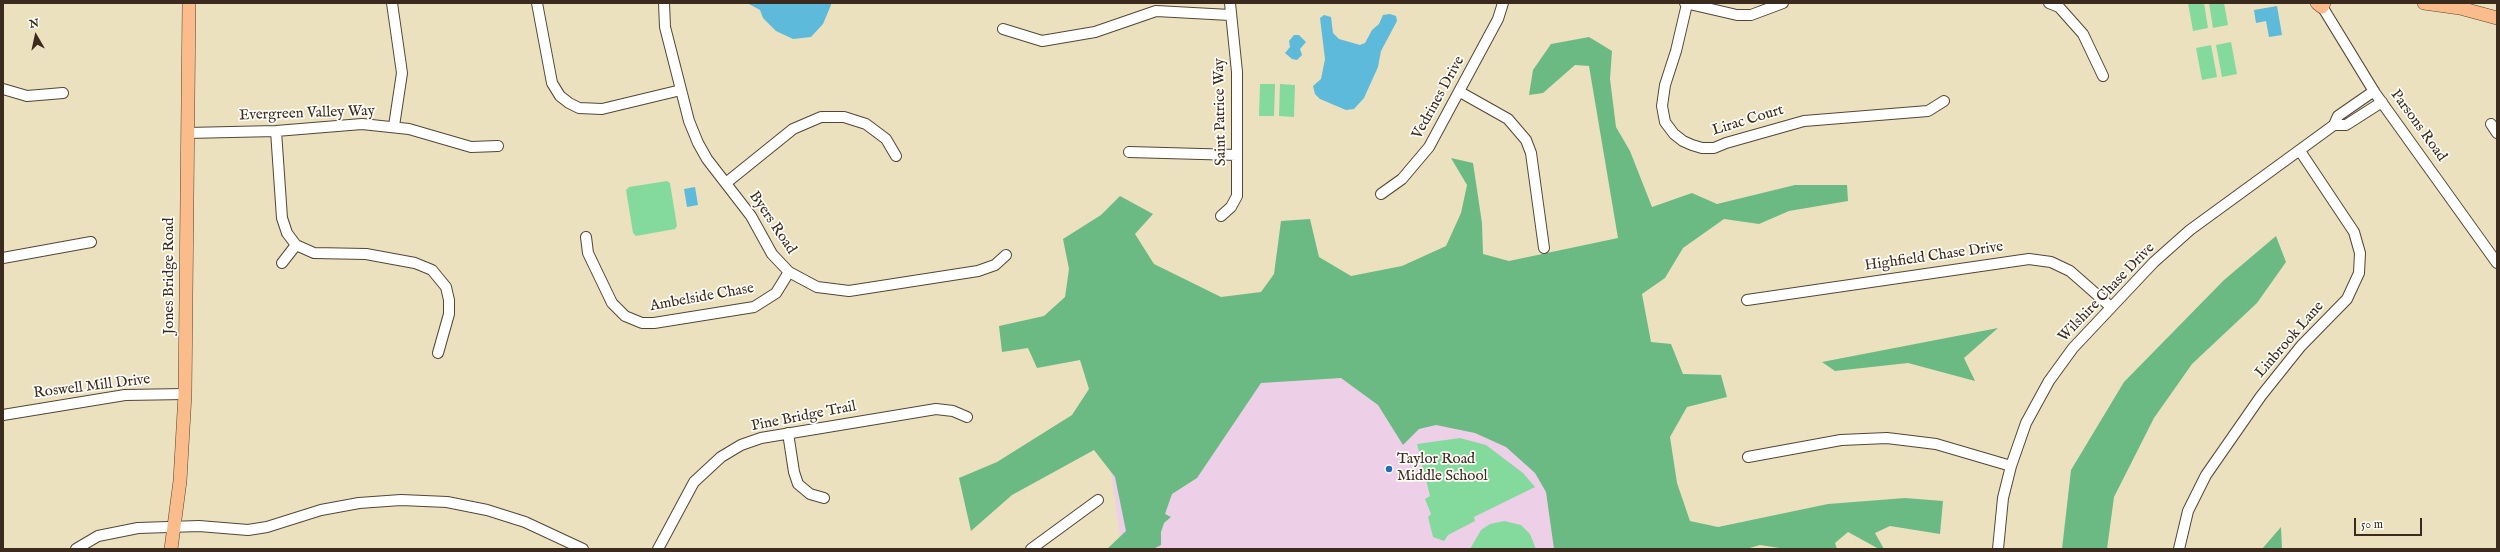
<!DOCTYPE html>
<style>
body{margin:0}
#map{position:relative;width:2500px;height:552px;overflow:hidden;background:#ebe1be;font-family:"IM FELL English",serif}
canvas{display:block}
.frame{position:absolute;inset:0;border:4px solid #3b2a1e;pointer-events:none}
.north{position:absolute;left:16px;top:16px;width:40px;height:40px;-webkit-text-stroke:3px #fdfcf7;paint-order:stroke;rotate:351deg;font-size:11px;font-weight:700;line-height:16px;text-align:center;color:#3b2a1e}
.north::after{content:'';display:block;margin:auto;width:14px;height:18px;background:#3b2a1e;clip-path:polygon(50% 0,100% 100%,50% 72%,0 100%)}
.scale{position:absolute;left:2354px;top:518px;width:68px;height:18px;box-sizing:border-box;border:2px solid #3b2a1e;border-top:0;padding-left:5px;font-size:12px;line-height:14px;white-space:nowrap;color:#3b2a1e;-webkit-text-stroke:3px #fdfcf7;paint-order:stroke}
</style>
<div id="map">
<canvas width="2500" height="552"></canvas>
<div class="frame"></div>
<div class="north">N</div>
<div class="scale">50 m</div>
</div>
<script>
const c = document.querySelector('canvas').getContext('2d');
c.lineJoin = 'round';
function paint(path, color) {
  c.fillStyle = color;
  c.fill(path, 'evenodd');
}
function shape(rows) {
  const path = new Path2D();
  for (const r of rows) {
    path.moveTo(r[0], r[1]);
    for (let i = 2; i < r.length; i += 2) path.lineTo(r[i], r[i + 1]);
  }
  return path;
}
function stroke(path, color, width, dash) {
  c.strokeStyle = color;
  c.lineWidth = width;
  c.lineCap = dash ? 'butt' : 'round';
  c.setLineDash(dash || []);
  c.stroke(path);
}
function write(font, color, halo, rows, align = 'center') {
  c.font = font + ' "IM FELL English",serif';
  c.lineWidth = 3.5;
  c.setLineDash([]);
  c.textBaseline = 'middle';
  c.strokeStyle = halo;
  c.fillStyle = color;
  for (const [text, x, y, turn = 0] of rows) {
    c.save();
    c.translate(x, y);
    c.rotate((+turn || 0) * Math.PI / 180);
    c.textAlign = isNaN(turn) ? turn : align;
    if (halo) c.strokeText(text, 0, 0);
    c.fillText(text, 0, 0);
    c.restore();
  }
}
const built = shape([
 [1639,304,1680,549,1122,549,1099,389]
]);
const green = shape([
 [2188,3,2204,3,2208,28,2193,31],
 [2209,3,2224,3,2228,25,2213,28],
 [2231,42,2237,74,2222,77,2216,45],
 [2211,45,2217,77,2202,80,2196,48],
 [1260,84,1275,84,1274,116,1259,116],
 [1280,84,1295,85,1294,117,1279,116],
 [667,181,670,183,677,226,675,229,636,236,633,233,626,190,629,187],
 [1460,438,1486,445,1498,454,1523,473,1535,487,1474,517,1475,521,1448,535,1444,541,1433,537,1428,517,1431,514,1425,499,1430,496,1417,444],
 [1504,521,1521,525,1530,534,1536,549,1470,549,1481,530,1490,524]
]);
const forest = shape([
 [1589,37,1612,51,1610,79,1616,127,1630,151,1652,207,1692,193,1717,204,1795,185,1847,185,1848,201,1789,211,1759,224,1724,219,1683,248,1665,278,1642,294,1651,342,1671,344,1683,374,1721,375,1727,397,1687,407,1670,437,1677,483,1690,521,1718,527,1828,504,1905,498,1943,501,1940,534,1890,526,1875,533,1884,549,1879,549,1848,532,1835,543,1837,549,1786,549,1760,545,1746,549,1554,549,1546,492,1535,473,1506,447,1475,433,1436,425,1419,429,1403,445,1378,405,1341,378,1261,383,1197,478,1172,494,1165,514,1171,517,1164,523,1161,532,1161,545,1153,549,1107,549,1126,531,1115,477,1094,450,1012,495,971,531,959,478,997,462,1072,415,1089,389,1080,360,1037,368,1028,348,1002,352,999,326,1044,316,1065,297,1069,269,1063,239,1101,215,1120,196,1153,214,1135,234,1154,264,1221,297,1261,292,1274,274,1281,221,1310,219,1319,257,1351,276,1402,266,1446,246,1461,213,1467,185,1451,158,1473,163,1482,223,1483,254,1509,261,1618,238,1589,66,1575,65,1543,93,1529,95,1533,70,1551,44],
 [2276,236,2286,262,2257,303,2192,364,2154,418,2114,497,2107,549,2062,549,2071,470,2124,382,2224,280],
 [1998,328,1964,358,1975,381,1908,363,1835,371,1822,362],
 [2281,527,2282,549,2262,549]
]);
const water = shape([
 [747,3,831,3,831,5,823,24,811,37,793,39,776,31,763,18,760,10],
 [2277,6,2282,35,2269,37,2266,21,2256,23,2254,10],
 [1390,14,1396,16,1397,21,1381,51,1378,67,1364,98,1354,109,1346,110,1320,99,1315,94,1313,86,1321,79,1325,59,1320,18,1324,15,1331,17,1333,33,1339,39,1360,45,1365,43,1372,30,1379,24,1383,15],
 [1294,35,1299,35,1306,42,1300,49,1302,55,1297,60,1292,59,1285,53,1290,47,1289,41],
 [695,187,698,205,687,207,684,189]
]);
const minor = shape([
 [392,3,402,73,394,126],
 [537,3,552,83,560,96,569,103,579,108,602,109,681,90],
 [664,3,665,27,689,121,698,143,707,159,751,216,772,254,789,272,817,287,849,291,978,271,995,265,1006,255],
 [1685,3,1737,15,1751,15,1783,3],
 [2049,3,2059,7,2083,34,2103,76],
 [2320,3,2375,93,2497,263],
 [1687,4,1676,51,1665,85,1662,106,1665,122,1674,134,1683,141,1692,145,1702,148,1714,148,1726,143,1804,121,1928,111,1944,101],
 [1003,29,1042,41,1095,32,1156,11,1230,15],
 [3,89,27,96,63,93],
 [1460,92,1508,119,1526,140,1531,153,1544,248],
 [2491,124,2497,133],
 [2334,125,2338,116,2374,91],
 [276,131,282,218,287,233,296,245,314,253,366,254,415,263,432,270,446,287,449,300,449,314,438,353],
 [187,133,276,131,362,124,409,129,471,147,498,146],
 [1129,152,1237,155],
 [726,183,793,129,821,117,844,117,866,124,886,139,896,156],
 [1381,194,1402,179,1429,147,1498,19,1503,3],
 [1221,216,1231,207,1237,196,1237,72,1230,3],
 [586,237,588,253,612,303,625,316,642,323,654,323,754,307,776,293,789,272],
 [3,258,91,242],
 [282,263,296,245],
 [1747,300,2029,259,2051,262,2070,271,2111,307],
 [3,415,125,395,185,394],
 [788,433,794,472,798,484,810,494,824,498],
 [1748,457,1841,440,1887,438,1936,444,2011,466],
 [76,549,98,536,138,528,199,526,248,530,267,527,321,510,359,503,401,500,447,502,487,510,525,522,583,549],
 [658,549,694,482,721,457,741,445,761,438,936,409,953,411,967,417],
 [1031,549,1098,500],
 [1998,549,2003,498,2011,466,2026,423,2049,381,2073,348,2154,262,2190,230,2334,125,2346,125,2382,102],
 [2179,549,2188,511,2206,475,2261,396,2301,346,2347,299,2359,273,2360,253,2354,232,2300,151]
]);
const major = shape([
 [2317,3,2322,7,2324,3],
 [2424,3,2460,8,2497,18],
 [171,549,180,481,185,394,189,3]
]);
const markers = [
 [1389,469,4,"#1f6fb2"]
];
const streetNames = [
 ["Vedrines Drive",1439,98,-61],
 ["Saint Patrice Way",1221,112,-91],
 ["Evergreen Valley Way",307,114,-2],
 ["Lirac Court",1748,121,-17],
 ["Parsons Road",2418,126,54],
 ["Byers Road",772,223,56],
 ["Highfield Chase Drive",1934,257,-8],
 ["Jones Bridge Road",170,276,-90],
 ["Wilshire Chase Drive",2107,293,-46],
 ["Ambelside Chase",702,298,-10],
 ["Linbrook Lane",2290,340,-49],
 ["Roswell Mill Drive",92,387,-7],
 ["Pine Bridge Trail",804,417,-11]
];
const poiNames = [
 ["Taylor Road",1397,460],
 ["Middle School",1397,477]
];
paint(built, '#edd0e8');
paint(green, '#84da9d');
paint(forest, '#6bba84');
paint(water, '#5dbadb');
stroke(minor, '#554536', 12);
stroke(major, '#554536', 14);
stroke(minor, '#fff', 10);
stroke(major, '#fabc8b', 13);
for (const [x, y, r, color] of markers) {
  const dot = new Path2D();
  dot.arc(x, y, r, 0, 2 * Math.PI);
  c.fillStyle = color;
  c.fill(dot);
  stroke(dot, '#fdfcf7', 1.5);
}
write('15px', '#3b2a1e', '#fdfcf7', streetNames);
write('15px', '#3b2a1e', '#fdfcf7', poiNames, 'left');
</script>
